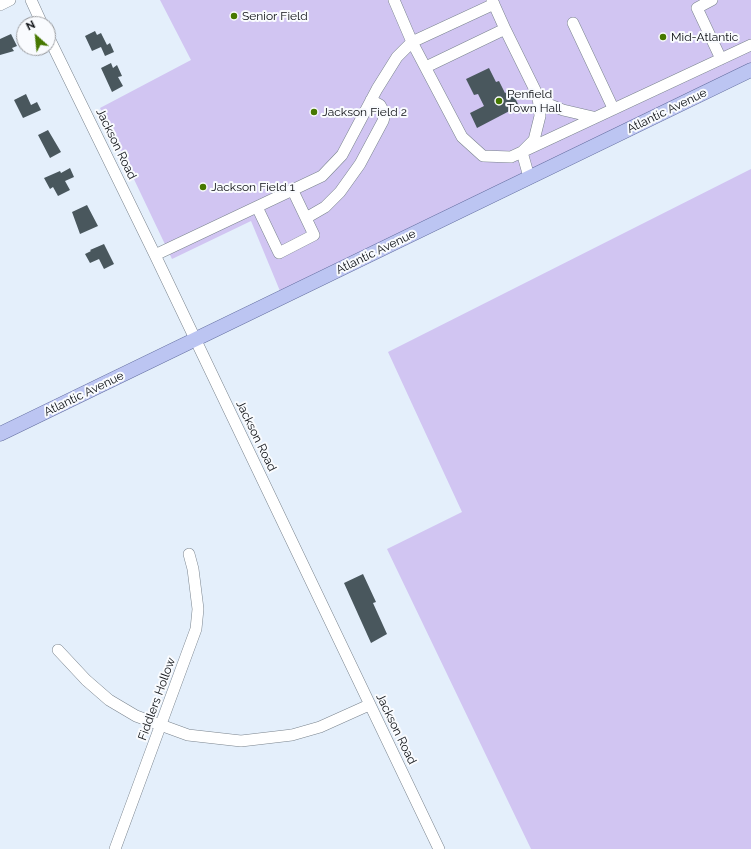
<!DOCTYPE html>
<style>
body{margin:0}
#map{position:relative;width:751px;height:849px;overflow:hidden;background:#e4effb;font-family:Raleway,sans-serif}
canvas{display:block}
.north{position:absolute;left:16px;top:16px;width:40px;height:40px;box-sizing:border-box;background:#f9fbfe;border:1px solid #9a9ca0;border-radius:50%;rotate:333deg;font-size:11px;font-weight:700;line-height:16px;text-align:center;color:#0b0e12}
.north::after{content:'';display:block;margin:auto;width:14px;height:18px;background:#467801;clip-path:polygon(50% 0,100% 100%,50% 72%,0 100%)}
</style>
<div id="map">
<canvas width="751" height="849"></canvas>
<div class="north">N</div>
</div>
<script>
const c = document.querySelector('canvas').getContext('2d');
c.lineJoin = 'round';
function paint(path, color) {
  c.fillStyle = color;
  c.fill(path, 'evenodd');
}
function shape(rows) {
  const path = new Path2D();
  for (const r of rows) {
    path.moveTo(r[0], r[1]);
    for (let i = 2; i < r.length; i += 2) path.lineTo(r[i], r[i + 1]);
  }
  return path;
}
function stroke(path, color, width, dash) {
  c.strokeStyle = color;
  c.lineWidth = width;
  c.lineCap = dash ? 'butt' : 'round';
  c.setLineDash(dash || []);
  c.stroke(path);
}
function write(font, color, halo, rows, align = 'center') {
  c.font = font + ' Raleway,sans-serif';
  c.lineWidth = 4;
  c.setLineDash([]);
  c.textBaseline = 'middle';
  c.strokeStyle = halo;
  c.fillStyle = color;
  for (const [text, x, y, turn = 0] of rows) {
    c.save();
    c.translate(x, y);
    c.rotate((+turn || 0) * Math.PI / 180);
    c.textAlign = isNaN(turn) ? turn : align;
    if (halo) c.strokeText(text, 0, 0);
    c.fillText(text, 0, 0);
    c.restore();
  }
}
const green = shape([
 [160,0,751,0,751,65,280,291,251,221,172,259,100,108,191,60],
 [751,169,751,849,531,849,387,549,462,512,388,352]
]);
const building = shape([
 [95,31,97,35,101,33,107,45,110,43,114,52,105,56,101,47,92,51,85,36],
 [11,34,17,46,12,48,14,51,0,55,0,39],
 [111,63,113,68,117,65,122,76,118,77,123,86,112,92,101,68],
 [489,68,496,82,499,81,505,93,511,90,519,106,477,128,470,113,484,106,478,94,474,95,466,79],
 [26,94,31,105,37,102,41,110,23,118,14,100],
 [48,130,61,152,50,158,38,135],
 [70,168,74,177,65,181,70,190,58,196,53,187,50,189,44,178,60,171,61,173],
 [87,205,98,226,80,234,72,212],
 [104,244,114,264,104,269,99,259,90,263,85,254,91,251,90,250],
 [363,574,376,602,373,603,387,634,371,643,344,583]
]);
const minor = shape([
 [31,0,42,24],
 [394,0,412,42,462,137,483,156,511,157,751,45],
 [492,0,505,29],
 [712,0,697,8,721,59],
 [0,5,10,0],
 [573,23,613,108],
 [48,36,155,255,439,849],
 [426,67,505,29,538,96,540,116,534,140,522,152,529,177],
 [538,100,563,110,593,117],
 [257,207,279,253,314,235,293,191],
 [306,218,325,207,340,192,360,164,383,121,385,114,380,105,371,100],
 [155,255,322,176,342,155,377,89,397,57,412,42,494,4],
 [58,650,86,680,109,700,136,716,188,735,241,741,292,735,320,727,369,705],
 [115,849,196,629,198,609,193,569,189,554]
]);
const major = shape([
 [0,434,751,70]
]);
const markers = [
 [234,16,4,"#467801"],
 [663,37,4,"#467801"],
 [499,101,4,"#467801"],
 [314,112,4,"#467801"],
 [203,187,4,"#467801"]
];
const poiNames = [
 ["Senior Field",242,16],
 ["Mid-Atlantic",671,37],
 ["Penfield",507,94],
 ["Town Hall",507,108],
 ["Jackson Field 2",322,112],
 ["Jackson Field 1",211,187]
];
const streetNames = [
 ["Atlantic Avenue",667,111,-26],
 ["Jackson Road",116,144,64],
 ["Atlantic Avenue",376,252,-26],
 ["Atlantic Avenue",84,394,-26],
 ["Jackson Road",256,436,64],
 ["Fiddlers Hollow",157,699,-70],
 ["Jackson Road",396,729,64]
];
paint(green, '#d1c5f2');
paint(building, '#49575d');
stroke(minor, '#79838d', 12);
stroke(major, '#616c9e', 15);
stroke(minor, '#fff', 11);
stroke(major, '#bcc5f2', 14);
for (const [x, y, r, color] of markers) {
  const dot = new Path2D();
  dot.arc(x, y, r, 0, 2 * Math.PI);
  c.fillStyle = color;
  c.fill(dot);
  stroke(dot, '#f9fbfe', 1.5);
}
write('12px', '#0b0e12', '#f9fbfe', poiNames, 'left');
write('12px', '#0b0e12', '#f9fbfe', streetNames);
</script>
